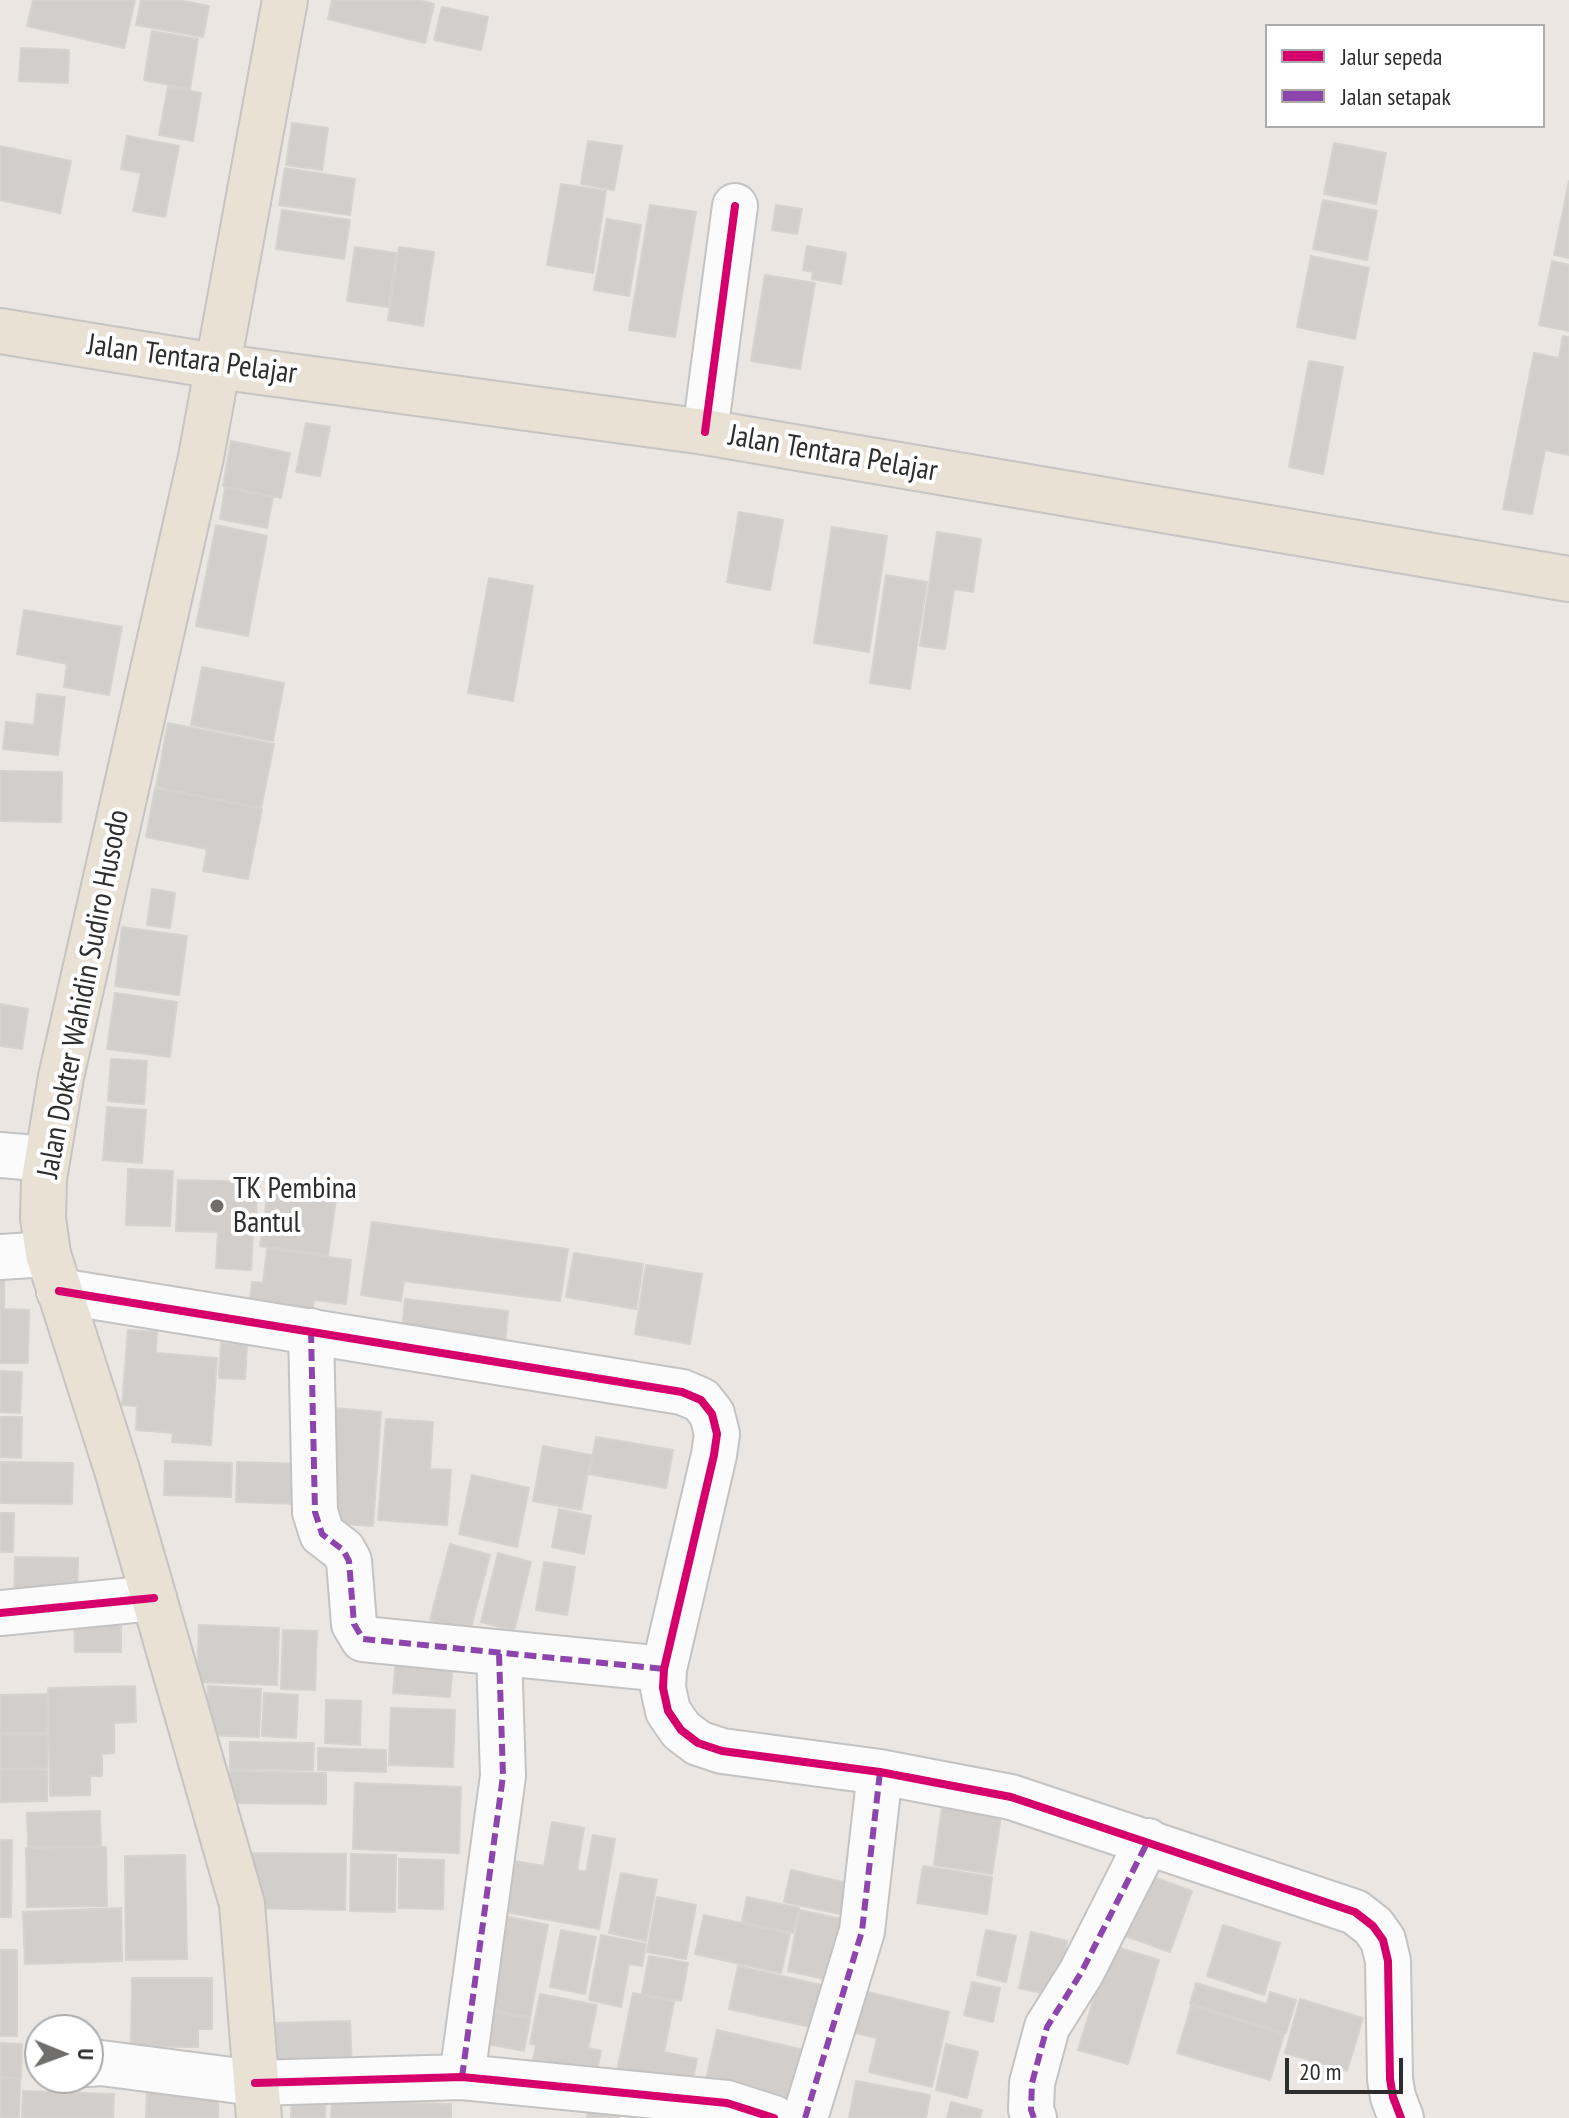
<!DOCTYPE html>
<style>
body{margin:0}
#map{position:relative;width:1569px;height:2118px;overflow:hidden;background:#ebe6e2;font-family:"PT Sans Narrow",sans-serif}
canvas{display:block}
.legend{position:absolute;left:1265px;top:24px;width:280px;height:104px;box-sizing:border-box;background:#fff;border:2px solid #ababab;margin:0;padding:10px 14px;list-style:none;font-size:24px;color:#2d2d2d}
.legend li{display:flex;align-items:center;gap:16px;height:40px}
.legend b{width:40px;border:2px solid #ababab}
.north{position:absolute;left:24px;top:2014px;width:80px;height:80px;box-sizing:border-box;background:#fff;border:2px solid #ababab;border-radius:50%;rotate:91deg;font-size:22px;font-weight:700;line-height:32px;text-align:center;color:#2d2d2d}
.north::after{content:'';display:block;margin:auto;width:28px;height:36px;background:#706e6c;clip-path:polygon(50% 0,100% 100%,50% 72%,0 100%)}
.scale{position:absolute;left:1285px;top:2058px;width:118px;height:36px;box-sizing:border-box;border:4px solid #2d2d2d;border-top:0;padding-left:10px;font-size:24px;line-height:28px;white-space:nowrap;color:#2d2d2d;-webkit-text-stroke:6px #fff;paint-order:stroke}
</style>
<div id="map">
<canvas width="1569" height="2118"></canvas>
<ul class="legend">
<li><b style="height:10px;background:#d6006c"></b>Jalur sepeda</li>
<li><b style="height:10px;background:#8e44ad"></b>Jalan setapak</li>
</ul>
<div class="north">U</div>
<div class="scale">20 m</div>
</div>
<script>
const c = document.querySelector('canvas').getContext('2d');
c.lineJoin = 'round';
function paint(path, color) {
  c.fillStyle = color;
  c.fill(path, 'evenodd');
}
function shape(rows) {
  const path = new Path2D();
  for (const r of rows) {
    path.moveTo(r[0], r[1]);
    for (let i = 2; i < r.length; i += 2) path.lineTo(r[i], r[i + 1]);
  }
  return path;
}
function stroke(path, color, width, dash) {
  c.strokeStyle = color;
  c.lineWidth = width;
  c.lineCap = dash ? 'butt' : 'round';
  c.setLineDash(dash || []);
  c.stroke(path);
}
function write(font, color, halo, rows, align = 'center') {
  c.font = font + ' "PT Sans Narrow",sans-serif';
  c.lineWidth = 8;
  c.setLineDash([]);
  c.textBaseline = 'middle';
  c.strokeStyle = halo;
  c.fillStyle = color;
  for (const [text, x, y, turn = 0] of rows) {
    c.save();
    c.translate(x, y);
    c.rotate((+turn || 0) * Math.PI / 180);
    c.textAlign = isNaN(turn) ? turn : align;
    if (halo) c.strokeText(text, 0, 0);
    c.fillText(text, 0, 0);
    c.restore();
  }
}
const building = shape([
 [33,0,135,0,124,48,27,26,33,0],
 [141,0,178,0,209,6,203,37,136,25,141,0],
 [332,0,418,0,434,4,425,43,328,19,332,0],
 [442,7,488,17,481,50,434,40,442,7],
 [152,31,198,39,190,89,144,80,152,31],
 [21,48,69,50,68,83,19,81,21,48],
 [168,87,201,93,193,141,159,135,168,87],
 [292,123,328,128,322,170,286,165,292,123],
 [127,136,179,146,165,217,133,211,141,173,121,169,127,136],
 [588,141,622,146,614,190,581,184,588,141],
 [1334,143,1386,153,1376,204,1324,194,1334,143],
 [0,146,71,161,60,213,0,200,0,146],
 [285,168,355,179,350,215,279,205,285,168],
 [1569,181,1569,258,1554,255,1569,181],
 [561,184,606,191,593,273,547,265,561,184],
 [1323,200,1377,211,1367,260,1313,249,1323,200],
 [650,205,696,212,675,337,629,330,650,205],
 [776,205,802,209,797,234,772,230,776,205],
 [282,210,350,220,344,259,276,249,282,210],
 [607,219,641,225,629,296,594,290,607,219],
 [807,246,846,253,841,284,812,279,813,272,803,270,807,246],
 [355,247,396,253,388,307,347,301,355,247],
 [399,247,434,252,423,326,388,320,399,247],
 [1311,256,1369,268,1355,339,1297,327,1311,256],
 [1552,261,1569,265,1569,331,1539,325,1552,261],
 [765,275,815,283,800,369,751,361,765,275],
 [1563,336,1569,337,1569,455,1545,450,1532,514,1503,509,1534,353,1559,358,1563,336],
 [1309,361,1343,367,1323,474,1289,467,1309,361],
 [306,423,330,427,320,476,296,472,306,423],
 [231,441,290,453,281,498,223,486,231,441],
 [225,488,273,497,267,528,220,519,225,488],
 [739,512,783,520,770,590,727,582,739,512],
 [216,525,267,536,248,636,196,626,216,525],
 [832,527,887,536,869,652,814,643,832,527],
 [937,532,981,539,973,592,954,589,945,649,920,646,937,532],
 [886,575,927,582,910,689,870,683,886,575],
 [489,578,533,586,513,701,468,693,489,578],
 [24,610,122,627,109,695,64,687,67,664,17,654,24,610],
 [202,667,284,683,273,741,191,725,202,667],
 [37,694,65,697,58,755,3,749,6,722,34,725,37,694],
 [168,723,274,744,261,808,156,787,168,723],
 [0,771,62,772,61,822,0,821,0,771],
 [155,788,262,809,248,879,203,871,207,849,146,837,155,788],
 [152,889,175,893,170,928,147,925,152,889],
 [122,927,187,936,179,995,115,986,122,927],
 [115,993,177,1002,170,1057,107,1049,115,993],
 [0,1004,28,1009,22,1049,0,1046,0,1004],
 [111,1059,147,1061,144,1104,108,1101,111,1059],
 [107,1107,146,1110,142,1163,103,1160,107,1107],
 [128,1169,173,1171,170,1226,126,1225,128,1169],
 [178,1180,257,1182,256,1233,253,1233,251,1270,216,1268,218,1232,176,1231,178,1180],
 [268,1190,336,1199,328,1255,260,1246,268,1190],
 [372,1222,568,1249,560,1301,404,1281,401,1301,361,1295,372,1222],
 [267,1249,351,1260,346,1304,314,1300,311,1322,248,1314,252,1282,263,1283,267,1249],
 [574,1253,643,1264,636,1309,566,1297,574,1253],
 [646,1265,702,1274,690,1344,635,1334,646,1265],
 [0,1279,4,1279,4,1309,29,1310,28,1363,0,1363,0,1279],
 [405,1299,508,1311,504,1353,401,1341,405,1299],
 [128,1330,157,1332,156,1353,217,1358,211,1445,172,1442,173,1433,136,1430,137,1406,122,1405,128,1330],
 [221,1343,247,1345,245,1379,219,1378,221,1343],
 [0,1371,22,1372,20,1413,0,1412,0,1371],
 [334,1408,381,1412,373,1526,326,1523,334,1408],
 [0,1417,22,1417,21,1458,0,1457,0,1417],
 [386,1419,433,1422,430,1469,451,1470,447,1525,378,1520,386,1419],
 [596,1437,673,1450,666,1488,589,1474,596,1437],
 [543,1446,591,1455,581,1510,533,1501,543,1446],
 [165,1461,232,1463,231,1497,164,1495,165,1461],
 [0,1462,73,1463,72,1504,0,1503,0,1462],
 [237,1462,302,1464,301,1504,236,1502,237,1462],
 [472,1475,529,1488,517,1547,459,1534,472,1475],
 [559,1509,591,1516,584,1554,552,1547,559,1509],
 [0,1513,14,1513,13,1552,0,1552,0,1513],
 [450,1544,490,1555,470,1631,430,1620,450,1544],
 [498,1553,531,1562,514,1631,481,1622,498,1553],
 [15,1557,78,1558,77,1603,14,1602,15,1557],
 [544,1562,575,1567,567,1615,536,1610,544,1562],
 [121,1617,121,1652,75,1652,74,1618,121,1617],
 [199,1625,279,1628,277,1685,197,1682,199,1625],
 [283,1630,317,1631,315,1690,281,1689,283,1630],
 [396,1659,453,1663,450,1697,393,1693,396,1659],
 [135,1686,136,1722,114,1723,114,1753,102,1754,102,1776,90,1776,90,1795,50,1796,48,1688,135,1686],
 [208,1686,261,1689,259,1737,206,1735,208,1686],
 [264,1693,298,1695,296,1738,262,1736,264,1693],
 [46,1694,47,1733,0,1733,0,1695,46,1694],
 [326,1700,361,1701,360,1745,325,1743,326,1700],
 [391,1708,455,1710,453,1767,389,1765,391,1708],
 [0,1735,47,1735,47,1768,0,1769,0,1735],
 [230,1742,314,1743,313,1770,230,1769,230,1742],
 [318,1748,386,1750,386,1772,318,1770,318,1748],
 [0,1770,47,1770,47,1801,0,1802,0,1770],
 [230,1771,326,1773,326,1804,229,1803,230,1771],
 [355,1783,461,1787,459,1853,353,1849,355,1783],
 [942,1807,1001,1816,992,1874,934,1865,942,1807],
 [100,1811,101,1846,28,1846,27,1813,100,1811],
 [552,1822,584,1828,577,1870,586,1872,593,1835,615,1839,599,1929,506,1912,514,1861,544,1866,552,1822],
 [0,1840,12,1840,11,1917,0,1917,0,1840],
 [106,1847,107,1906,27,1907,26,1848,106,1847],
 [252,1853,346,1854,345,1910,251,1908,252,1853],
 [351,1854,396,1855,395,1912,350,1911,351,1854],
 [185,1855,187,1959,126,1960,125,1856,185,1855],
 [399,1859,444,1860,443,1909,399,1908,399,1859],
 [923,1866,992,1877,987,1914,917,1903,923,1866],
 [791,1870,856,1885,849,1916,784,1902,791,1870],
 [1136,1871,1192,1891,1170,1952,1114,1932,1136,1871],
 [621,1873,657,1880,646,1941,609,1933,621,1873],
 [657,1897,696,1905,686,1959,647,1952,657,1897],
 [747,1897,799,1908,793,1933,742,1922,747,1897],
 [121,1908,122,1961,25,1964,23,1912,121,1908],
 [800,1910,855,1922,842,1983,788,1971,800,1910],
 [495,1914,548,1925,530,2017,477,2007,495,1914],
 [704,1915,790,1934,781,1973,695,1954,704,1915],
 [1223,1925,1280,1943,1264,1995,1207,1976,1223,1925],
 [561,1930,596,1937,585,1994,550,1987,561,1930],
 [986,1930,1016,1936,1006,1982,977,1975,986,1930],
 [1031,1932,1067,1941,1055,1996,1019,1988,1031,1932],
 [601,1935,646,1944,642,1966,629,1964,621,2007,589,2000,601,1935],
 [1110,1945,1159,1960,1128,2064,1078,2050,1110,1945],
 [0,1950,17,1950,17,2036,0,2036,0,1950],
 [649,1956,688,1963,681,2001,642,1994,649,1956],
 [738,1966,830,1987,820,2029,729,2009,738,1966],
 [132,1978,212,1978,212,2029,198,2029,198,2047,131,2046,132,1978],
 [972,1982,1000,1988,993,2022,964,2015,972,1982],
 [1196,1983,1267,2004,1270,1992,1296,2000,1286,2033,1190,2004,1196,1983],
 [852,1988,949,2012,932,2087,869,2072,877,2038,842,2030,852,1988],
 [633,1993,674,2002,664,2052,697,2059,689,2096,615,2081,633,1993],
 [540,1994,597,2005,588,2048,601,2051,594,2083,531,2071,536,2045,530,2044,540,1994],
 [1300,1999,1363,2018,1347,2071,1285,2053,1300,1999],
 [1191,2006,1284,2034,1270,2080,1177,2053,1191,2006],
 [477,2009,530,2019,524,2051,472,2041,477,2009],
 [350,2021,352,2072,276,2074,275,2023,350,2021],
 [717,2030,813,2052,800,2111,704,2089,717,2030],
 [0,2043,22,2044,21,2078,0,2077,0,2043],
 [946,2044,978,2052,967,2098,936,2090,946,2044],
 [0,2078,20,2079,19,2118,0,2118,0,2078],
 [856,2081,930,2095,926,2118,849,2118,856,2081],
 [147,2087,218,2088,218,2118,146,2118,147,2087],
 [23,2091,114,2094,113,2118,22,2118,23,2091],
 [292,2092,326,2093,325,2118,291,2118,292,2092],
 [332,2101,451,2104,451,2118,331,2118,332,2101],
 [951,2102,982,2110,980,2118,947,2118,951,2102],
 [588,2107,620,2112,619,2118,587,2118,588,2107]
]);
const minor = shape([
 [705,432,735,206],
 [0,1155,47,1159],
 [0,1257,48,1254],
 [59,1291,682,1392,701,1400,712,1414,717,1434,714,1455,664,1669,663,1688,668,1711,681,1730,698,1743,722,1751,880,1772,1011,1797,1355,1912,1373,1926,1383,1940,1388,1961,1390,2079,1393,2097,1401,2118],
 [311,1331,315,1512,322,1534,343,1550,349,1561,354,1624,363,1639,664,1669],
 [0,1613,154,1598],
 [88,2064,101,2063,255,2083,462,2077,727,2103,774,2118],
 [462,2077,503,1776,499,1653],
 [805,2118,862,1931,880,1772],
 [1034,2118,1031,2110,1032,2083,1047,2027,1081,1973,1148,1841]
]);
const major = shape([
 [0,331,216,366,705,432,1569,579],
 [259,2118,242,1904,117,1470,48,1254,43,1218,44,1179,61,1077,201,457,285,0]
]);
const quiet = shape([
 [311,1331,315,1512,322,1534,343,1550,349,1561,354,1624,363,1639,664,1669],
 [462,2077,503,1776,499,1653],
 [805,2118,862,1931,880,1772],
 [1034,2118,1031,2110,1032,2083,1047,2027,1081,1973,1148,1841]
]);
const cycleway = shape([
 [705,432,735,206],
 [59,1291,682,1392,701,1400,712,1414,717,1434,714,1455,664,1669,663,1688,668,1711,681,1730,698,1743,722,1751,880,1772,1011,1797,1355,1912,1373,1926,1383,1940,1388,1961,1390,2079,1393,2097,1401,2118],
 [0,1613,154,1598],
 [255,2083,462,2077,727,2103,774,2118]
]);
const markers = [
 [217,1206,8,"#706e6c"]
];
const streetNames = [
 ["Jalan Tentara Pelajar",192,360,8],
 ["Jalan Tentara Pelajar",833,454,10],
 ["Jalan Dokter Wahidin Sudiro Husodo",84,994,-79]
];
const poiNames = [
 ["TK Pembina",233,1189],
 ["Bantul",233,1223]
];
paint(building, '#d2cecb');
stroke(building, '#d6d2ce', 2);
stroke(minor, '#c4c3c3', 48);
stroke(major, '#c6c4c3', 48);
stroke(minor, '#fcfbfb', 44);
stroke(major, '#e8e1d4', 44);
stroke(quiet, '#8e44ad', 6, [12, 6]);
stroke(cycleway, '#d6006c', 8);
for (const [x, y, r, color] of markers) {
  const dot = new Path2D();
  dot.arc(x, y, r, 0, 2 * Math.PI);
  c.fillStyle = color;
  c.fill(dot);
  stroke(dot, '#fff', 3);
}
write('30px', '#2d2d2d', '#fff', streetNames);
write('30px', '#2d2d2d', '#fff', poiNames, 'left');
</script>
